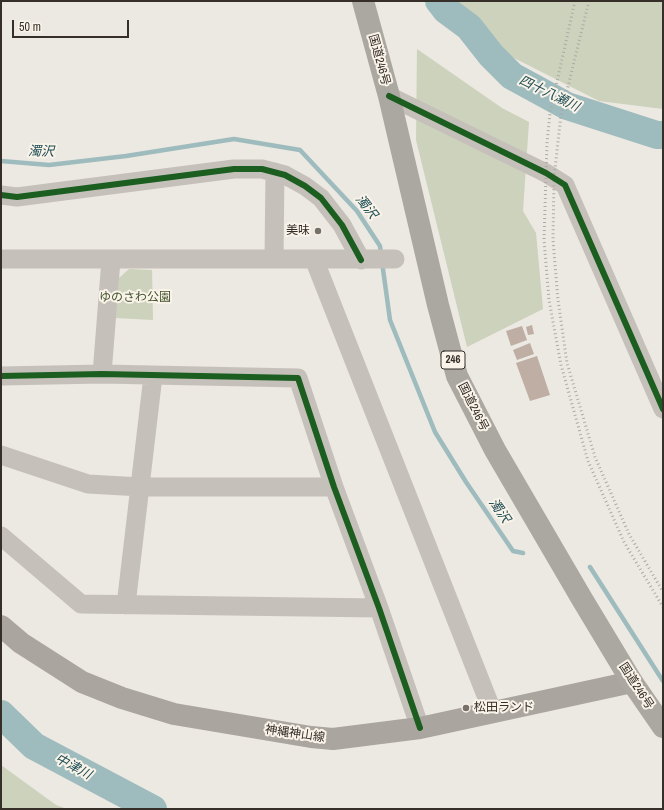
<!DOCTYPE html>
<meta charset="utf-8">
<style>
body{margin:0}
#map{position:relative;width:664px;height:810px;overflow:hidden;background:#ece8e2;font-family:"Archivo Narrow",sans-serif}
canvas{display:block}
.frame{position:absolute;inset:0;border:2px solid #362e29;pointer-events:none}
.scale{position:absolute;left:12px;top:20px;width:117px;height:18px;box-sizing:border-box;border:2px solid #362e29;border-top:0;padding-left:5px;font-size:12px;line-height:14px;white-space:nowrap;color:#362e29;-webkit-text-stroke:3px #f9f3e9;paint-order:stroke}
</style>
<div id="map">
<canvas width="664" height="810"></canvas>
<div class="frame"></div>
<div class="scale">50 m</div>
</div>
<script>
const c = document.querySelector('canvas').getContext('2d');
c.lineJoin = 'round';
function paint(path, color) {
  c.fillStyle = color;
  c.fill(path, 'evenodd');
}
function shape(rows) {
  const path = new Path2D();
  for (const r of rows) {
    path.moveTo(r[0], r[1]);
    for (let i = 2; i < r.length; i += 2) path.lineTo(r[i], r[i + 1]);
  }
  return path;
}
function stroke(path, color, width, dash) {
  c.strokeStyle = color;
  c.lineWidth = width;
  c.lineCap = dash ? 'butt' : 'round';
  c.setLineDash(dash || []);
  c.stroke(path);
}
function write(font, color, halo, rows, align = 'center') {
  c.font = font + ' "Archivo Narrow","Noto Sans JP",sans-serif';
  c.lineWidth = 4;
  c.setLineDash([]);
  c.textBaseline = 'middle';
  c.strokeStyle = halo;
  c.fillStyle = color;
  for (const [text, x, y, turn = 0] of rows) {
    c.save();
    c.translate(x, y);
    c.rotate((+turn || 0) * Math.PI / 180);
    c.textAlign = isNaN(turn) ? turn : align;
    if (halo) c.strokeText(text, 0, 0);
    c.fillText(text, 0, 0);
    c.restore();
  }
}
const green = shape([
 [453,1,663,1,663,109,599,101,510,56],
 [417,49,502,108,529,122,523,211,536,233,543,309,467,347,416,140],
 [129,269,152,270,153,320,115,318,119,278],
 [1,765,56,805,67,809,1,809]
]);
const stream = shape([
 [1,161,49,165,126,156,234,139,300,150,357,211,380,246,381,255],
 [382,262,390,320,435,432,466,482,513,551,523,553],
 [590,567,663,681]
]);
const river = shape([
 [439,1,446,10,469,27,491,55,512,76,567,106,657,135,663,135],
 [1,714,34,746,153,809]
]);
const building = shape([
 [532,325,534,334,528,335,526,327],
 [522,326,527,340,511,346,506,331],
 [530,343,534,354,517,360,513,350],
 [537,356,550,395,530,401,516,363]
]);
const minor = shape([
 [389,96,546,173,565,185,663,409],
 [1,195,17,197,234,169,262,169,285,175,305,186,321,198,342,225,361,260],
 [1,259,395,259],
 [274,259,275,172],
 [314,259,493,713],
 [102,374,111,260],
 [1,376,102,374,298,378,334,487,379,608,420,728],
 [1,455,88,484,141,487,334,487],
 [1,536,81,604,379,608],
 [126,605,153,376]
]);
const major = shape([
 [1,626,21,643,82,682,122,698,174,714,311,737,333,739,420,728,632,682]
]);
const highway = shape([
 [363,1,389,96,438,305,457,376,495,450,582,599,632,682,663,727]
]);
const rail = shape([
 [575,1,550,113,547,143,544,240,549,300,561,365,588,461,624,542,663,607],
 [589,1,561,115,554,178,553,240,558,300,567,363,595,457,629,534,663,592]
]);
const cycleway = shape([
 [389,96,546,173,565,185,663,409],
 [1,195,17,197,234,169,262,169,285,175,305,186,321,198,342,225,361,260],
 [1,376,102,374,298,378,334,487,379,608,420,728]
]);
const markers = [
 [318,231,4,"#766f6a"],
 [466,708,4,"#766f6a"]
];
const shields = [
 [453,360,24]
];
const shieldNames = [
 ["246",453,360]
];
const streetNames = [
 ["国道246号",379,60,75],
 ["国道246号",473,407,63],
 ["国道246号",636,686,57],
 ["神縄神山線",295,734,8]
];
const poiNames = [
 ["美味",310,231],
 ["松田ランド",474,708,"left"]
];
const parkNames = [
 ["ゆのさわ公園",135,298]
];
const waterNames = [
 ["四十八瀬川",549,94,26],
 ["濁沢",41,152,1],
 ["濁沢",366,207,52],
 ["濁沢",499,511,55],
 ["中津川",73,767,28]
];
paint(green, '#ccd2bc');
stroke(stream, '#9ebbbd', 4.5);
stroke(river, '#9ebbbd', 28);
paint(building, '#bfaea4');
stroke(minor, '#c6c0ba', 19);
stroke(major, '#aba59f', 22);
stroke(highway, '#aba7a1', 22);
stroke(rail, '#ada9a5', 3, [1, 3]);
stroke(cycleway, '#1b5e20', 6);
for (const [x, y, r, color] of markers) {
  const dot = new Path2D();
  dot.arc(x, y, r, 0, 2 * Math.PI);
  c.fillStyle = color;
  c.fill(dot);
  stroke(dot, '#f9f3e9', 1.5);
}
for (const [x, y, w] of shields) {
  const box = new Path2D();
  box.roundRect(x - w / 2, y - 9, w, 18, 3);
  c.fillStyle = '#f9f3e9';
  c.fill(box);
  stroke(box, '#362e29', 1);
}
write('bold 11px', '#362e29', null, shieldNames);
write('12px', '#362e29', '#f9f3e9', streetNames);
write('12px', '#362e29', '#f9f3e9', poiNames, 'right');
write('12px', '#43542d', '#f9f3e9', parkNames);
write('italic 13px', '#204f56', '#f9f3e9', waterNames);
</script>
